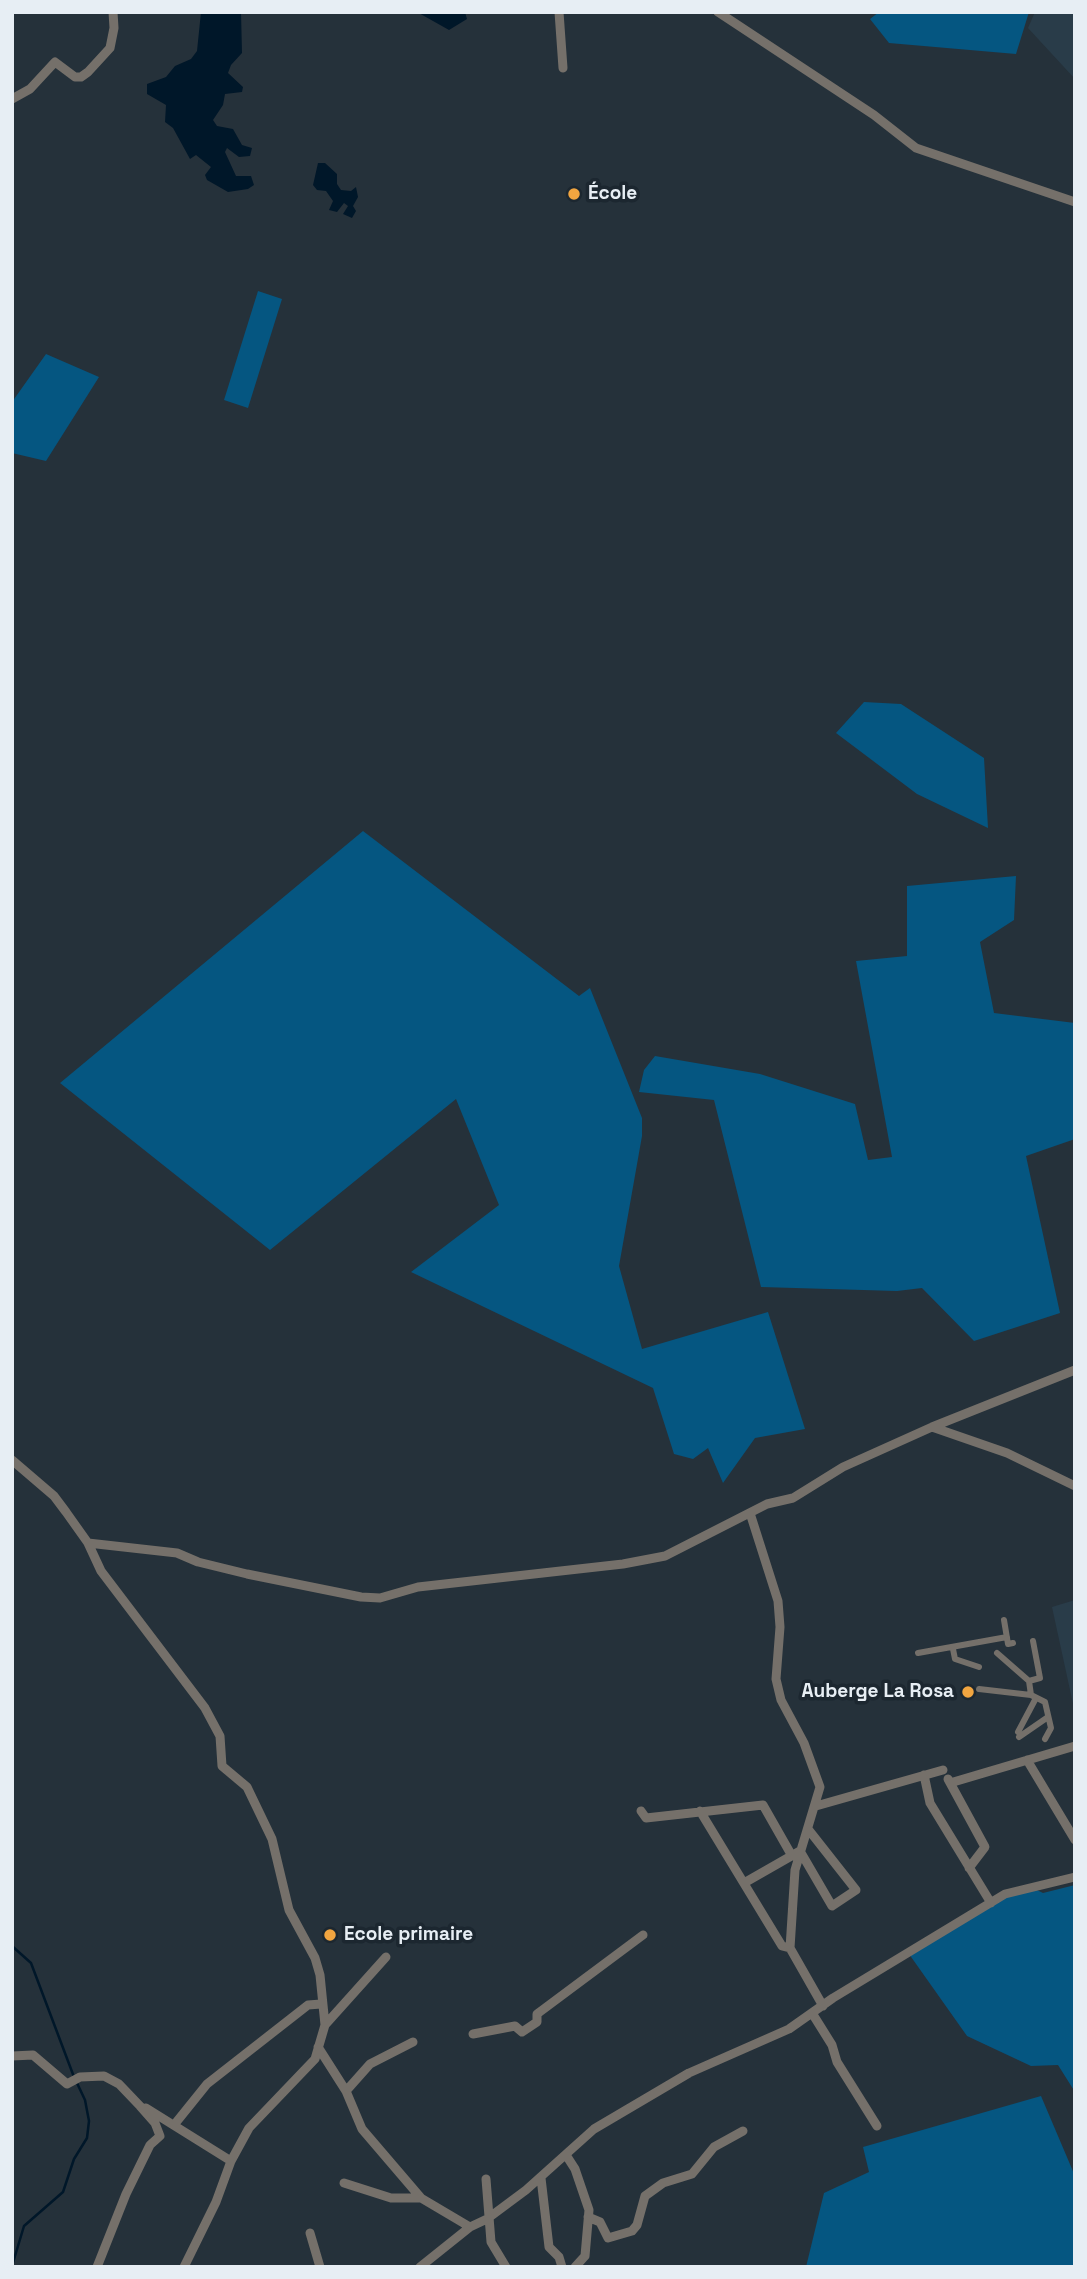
<!DOCTYPE html>
<meta charset="utf-8">
<style>
body{margin:0}
#map{position:relative;width:1087px;height:2279px;overflow:hidden;background:#25313a;font-family:"Space Grotesk",sans-serif}
canvas{display:block}
.frame{position:absolute;inset:0;border:14px solid #e7eef4;pointer-events:none}
</style>
<div id="map">
<canvas width="1087" height="2279"></canvas>
<div class="frame"></div>
</div>
<script>
const c = document.querySelector('canvas').getContext('2d');
c.lineJoin = 'round';
function paint(path, color) {
  c.fillStyle = color;
  c.fill(path, 'evenodd');
}
function shape(rows) {
  const path = new Path2D();
  for (const r of rows) {
    path.moveTo(r[0], r[1]);
    for (let i = 2; i < r.length; i += 2) path.lineTo(r[i], r[i + 1]);
  }
  return path;
}
function stroke(path, color, width, dash) {
  c.strokeStyle = color;
  c.lineWidth = width;
  c.lineCap = dash ? 'butt' : 'round';
  c.setLineDash(dash || []);
  c.stroke(path);
}
function write(font, color, halo, rows, align = 'center') {
  c.font = font + ' "Space Grotesk",sans-serif';
  c.lineWidth = 7;
  c.setLineDash([]);
  c.textBaseline = 'middle';
  c.strokeStyle = halo;
  c.fillStyle = color;
  for (const [text, x, y, turn = 0] of rows) {
    c.save();
    c.translate(x, y);
    c.rotate((+turn || 0) * Math.PI / 180);
    c.textAlign = isNaN(turn) ? turn : align;
    if (halo) c.strokeText(text, 0, 0);
    c.fillText(text, 0, 0);
    c.restore();
  }
}
const built = shape([
 [1035,12,1075,12,1075,79,1028,28],
 [1075,1600,1075,1713,1052,1607]
]);
const green = shape([
 [879,12,1029,12,1016,54,889,43,870,19],
 [258,291,282,299,248,408,224,400],
 [46,354,99,377,46,461,12,453,12,402],
 [864,702,901,704,984,758,988,828,917,794,836,733],
 [363,831,579,996,590,988,642,1118,642,1136,619,1266,642,1349,768,1312,805,1429,755,1438,723,1483,708,1448,693,1459,674,1454,653,1388,411,1272,499,1205,456,1099,270,1250,60,1083],
 [1016,876,1014,920,980,942,994,1013,1075,1023,1075,1139,1026,1156,1060,1313,974,1341,922,1288,897,1291,761,1287,714,1100,639,1092,644,1070,655,1056,760,1074,855,1104,868,1160,892,1157,856,961,907,956,907,886],
 [1075,1885,1075,2092,1058,2065,1031,2066,967,2036,909,1954,1005,1894,1031,1887,1043,1893],
 [1041,2096,1075,2176,1075,2267,806,2267,824,2193,869,2172,863,2147]
]);
const water = shape([
 [201,12,241,12,242,53,231,65,228,73,243,87,242,92,225,94,223,105,213,120,217,126,233,129,242,145,252,148,250,156,239,157,227,148,225,152,236,176,251,176,254,185,248,189,228,192,207,180,205,175,211,167,196,155,190,159,173,128,165,122,166,105,147,94,147,84,166,77,175,66,191,59,197,51],
 [417,12,465,12,467,19,449,30],
 [318,163,325,163,337,174,337,184,341,190,351,191,356,187,358,197,353,206,356,211,352,218,343,214,348,206,344,203,337,212,329,210,333,201,326,191,317,190,313,185]
]);
const stream = shape([
 [12,1946,31,1963,74,2077],
 [12,2266,24,2226,63,2192,74,2159,87,2138,89,2121,85,2100,77,2083]
]);
const pedestrian = shape([
 [1004,1620,1008,1644,1013,1643],
 [953,1649,955,1659,979,1667],
 [918,1653,1007,1637],
 [997,1653,1029,1681,1031,1695],
 [1029,1681,1040,1678,1033,1641],
 [979,1689,1031,1695,1045,1702,1051,1728,1045,1739],
 [1018,1732,1036,1698],
 [1019,1737,1048,1717]
]);
const minor = shape([
 [559,12,563,68],
 [718,12,874,115,916,148,1075,202],
 [12,99,30,89,55,62,75,77,81,77,88,72,110,48,114,28,113,12],
 [932,1427,1075,1370],
 [12,1460,54,1496,66,1512,88,1543,101,1571,205,1708,220,1736,222,1766,247,1787,272,1839,289,1910,315,1958,320,1975,325,2025,315,2059,249,2128,231,2161,216,2202,184,2267],
 [750,1513,778,1601,780,1627,776,1679,781,1700,804,1743,820,1787,795,1870,790,1948,823,2006],
 [88,1543,177,1553,198,1562,247,1574,361,1597,380,1598,418,1587,623,1564,665,1556,767,1504,793,1498,843,1467,932,1427,1007,1453,1075,1486],
 [1027,1760,1075,1840],
 [924,1775,930,1803,991,1903],
 [948,1779,985,1847,969,1868],
 [950,1783,1075,1746],
 [816,1806,943,1770],
 [641,1811,646,1818,763,1805,792,1856],
 [700,1811,782,1946,790,1948],
 [744,1883,800,1851,832,1906,856,1890,808,1829],
 [812,2013,832,2045,837,2062,877,2126],
 [325,2025,386,1957],
 [473,2034,515,2026,522,2032,537,2022,537,2014,643,1935],
 [318,2047,346,2091,362,2129,421,2198],
 [12,2056,33,2055,67,2084,80,2077,104,2076,119,2084,140,2106,155,2123,160,2136,150,2145,126,2194,97,2267],
 [346,2091,370,2064,413,2042],
 [146,2108,231,2161],
 [174,2125,207,2084,308,2005,321,2004],
 [566,2155,575,2169,589,2210,585,2256,575,2267],
 [541,2178,549,2247,559,2257,562,2267],
 [486,2179,491,2242,506,2267],
 [344,2183,391,2198,421,2198,470,2227],
 [588,2217,600,2222,608,2238,632,2231,637,2225,645,2196,663,2183,692,2174,714,2147,743,2131],
 [310,2233,320,2267],
 [420,2267,470,2227,487,2219,526,2190,594,2129,689,2073,789,2029,833,1998,1005,1894,1075,1877]
]);
const markers = [
 [574,194,7,"#f1a540"],
 [968,1692,7,"#f1a540"],
 [330,1935,7,"#f1a540"]
];
const poiNames = [
 ["École",588,194],
 ["Auberge La Rosa",954,1692,"right"],
 ["Ecole primaire",344,1935]
];
paint(built, '#293c49');
paint(green, '#055681');
paint(water, '#001729');
stroke(stream, '#001729', 2.5);
stroke(pedestrian, '#75706a', 6);
stroke(minor, '#75706a', 9);
for (const [x, y, r, color] of markers) {
  const dot = new Path2D();
  dot.arc(x, y, r, 0, 2 * Math.PI);
  c.fillStyle = color;
  c.fill(dot);
  stroke(dot, '#1c2730', 2.5);
}
write('bold 19px', '#e7eef4', '#1c2730', poiNames, 'left');
</script>
